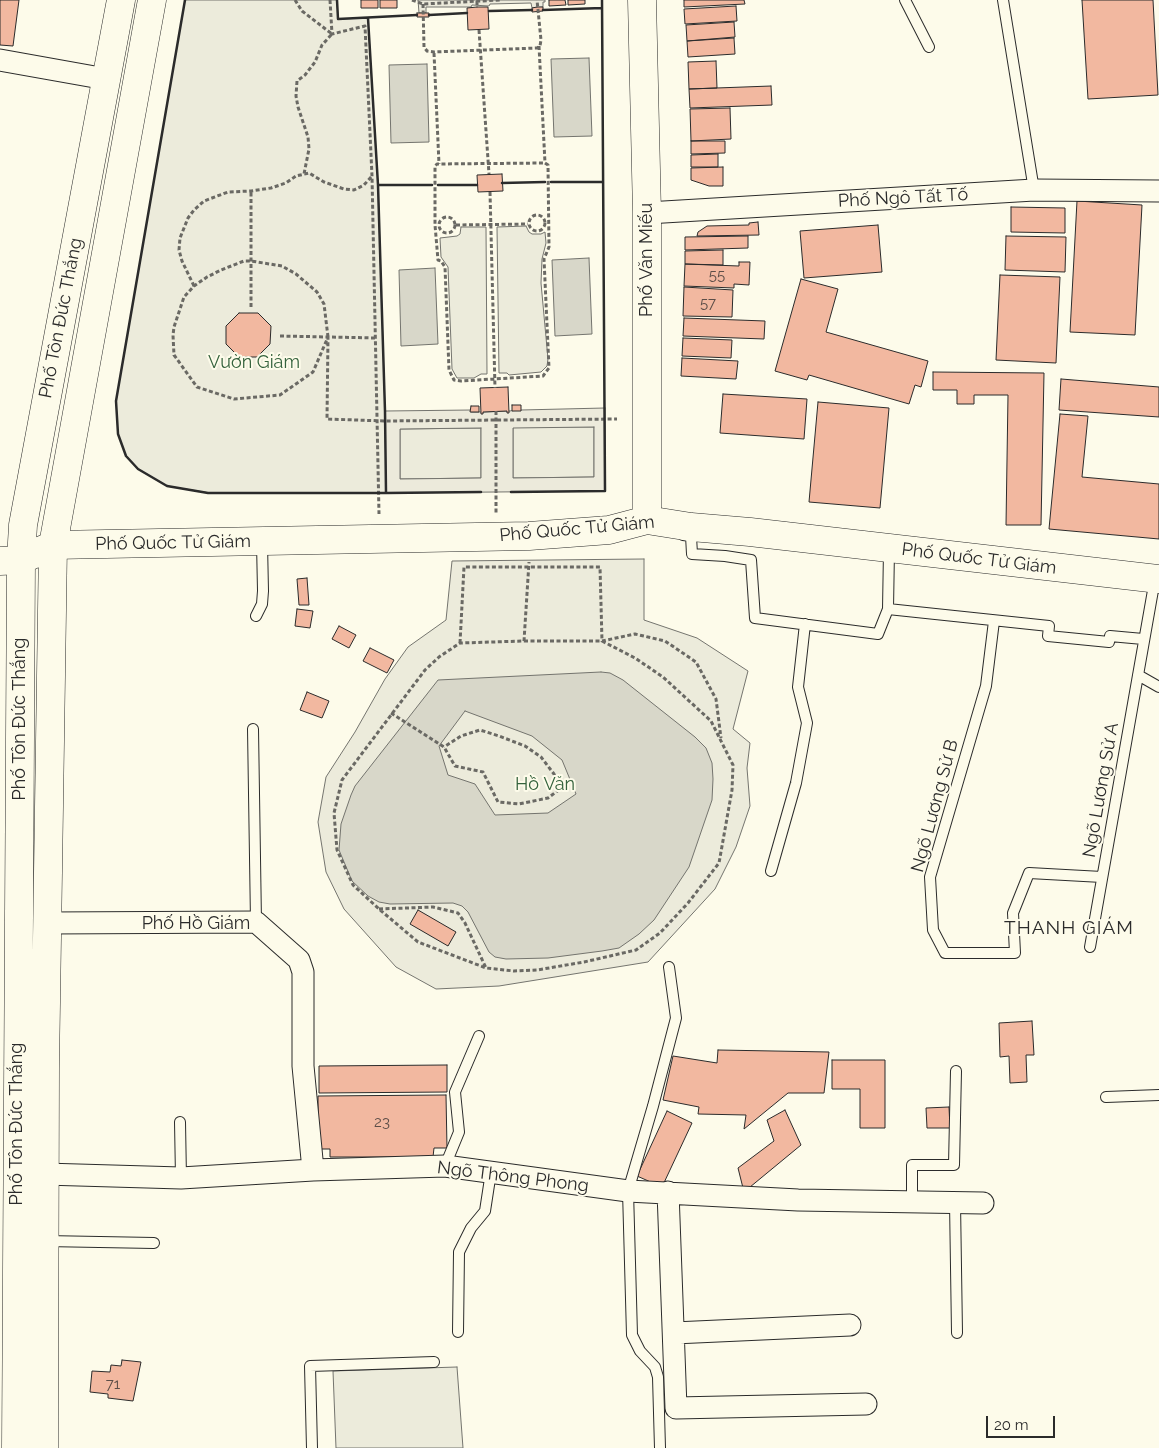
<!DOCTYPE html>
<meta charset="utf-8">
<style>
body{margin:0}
#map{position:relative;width:1159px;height:1448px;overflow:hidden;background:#fdfbea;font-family:Raleway,sans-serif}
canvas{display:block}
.scale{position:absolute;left:986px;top:1416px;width:69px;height:22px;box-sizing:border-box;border:2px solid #2b2b2b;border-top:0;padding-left:6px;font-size:15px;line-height:18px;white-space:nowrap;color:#2b2b2b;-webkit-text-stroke:4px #fdfbea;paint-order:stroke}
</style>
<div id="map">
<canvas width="1159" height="1448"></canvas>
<div class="scale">20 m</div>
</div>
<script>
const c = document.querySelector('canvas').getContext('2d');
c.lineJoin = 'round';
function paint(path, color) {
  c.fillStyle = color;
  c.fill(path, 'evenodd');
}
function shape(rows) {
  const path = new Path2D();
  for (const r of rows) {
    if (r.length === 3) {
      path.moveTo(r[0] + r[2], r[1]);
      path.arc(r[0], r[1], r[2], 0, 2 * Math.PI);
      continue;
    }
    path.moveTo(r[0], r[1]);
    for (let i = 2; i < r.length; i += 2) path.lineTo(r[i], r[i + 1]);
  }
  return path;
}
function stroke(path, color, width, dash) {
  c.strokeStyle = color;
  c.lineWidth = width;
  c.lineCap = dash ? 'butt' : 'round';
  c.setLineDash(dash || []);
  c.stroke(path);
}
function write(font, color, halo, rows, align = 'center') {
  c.font = font + ' Raleway,sans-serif';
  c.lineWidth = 4;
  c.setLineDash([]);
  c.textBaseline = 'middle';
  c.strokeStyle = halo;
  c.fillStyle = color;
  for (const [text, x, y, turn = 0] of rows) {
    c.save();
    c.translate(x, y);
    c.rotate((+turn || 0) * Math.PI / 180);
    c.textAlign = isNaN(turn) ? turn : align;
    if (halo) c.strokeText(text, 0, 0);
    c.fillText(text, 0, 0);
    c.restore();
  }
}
const green = shape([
 [185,0,337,0,338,19,368,18,378,185,385,411,386,493,210,493,167,486,138,469,126,456,118,434,116,401,185,0],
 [526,226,529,232,532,234,541,234,545,232,546,243,542,259,541,283,548,359,547,366,541,372,509,375,507,373,499,373,497,227,526,226],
 [461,227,486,227,487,374,481,374,474,378,457,378,452,369,448,267,441,257,440,238,457,236,460,234,461,227],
 [513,427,594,427,594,477,513,478,513,427],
 [481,428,481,478,400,479,400,429,481,428],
 [644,559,644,620,697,638,748,671,733,729,750,743,747,768,750,806,736,847,715,889,648,962,499,986,436,989,396,967,344,909,326,872,318,822,326,777,355,732,385,679,408,647,446,620,452,561,644,559],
 [457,1367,463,1448,336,1448,333,1371,457,1367]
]);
const parking = shape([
 [418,0,545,0,545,2,543,2,543,7,532,8,531,3,490,4,489,6,472,5,471,7,426,7,426,13,419,13,418,0],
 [605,408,605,491,386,493,385,411,471,410,471,412,481,412,482,414,483,412,507,411,508,413,509,411,521,410,605,408],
 [594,427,594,477,513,478,513,428,594,427],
 [481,428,481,478,400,479,400,429,481,428]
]);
const water = shape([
 [589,58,592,136,554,137,551,59,589,58],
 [427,64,429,142,391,143,389,65,427,64],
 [589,258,592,334,555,336,552,260,589,258],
 [435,268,438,344,401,346,399,270,435,268],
 [601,672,610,673,623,680,695,737,706,748,712,763,713,779,712,800,689,867,654,920,639,934,619,948,602,951,548,958,506,959,495,957,489,952,468,912,462,906,453,903,390,904,379,902,368,896,352,881,339,850,341,824,351,795,355,786,438,680,601,672],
 [465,711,532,736,562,760,576,794,548,813,495,815,475,784,448,775,439,746,465,711]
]);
const building = shape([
 [0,0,19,0,13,46,0,45,0,0],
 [361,0,378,0,378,8,361,8,361,0],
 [380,0,397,0,397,8,380,8,380,0],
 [549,0,565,0,566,5,549,6,549,0],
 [568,0,585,0,585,4,568,5,568,0],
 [684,0,744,0,745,4,684,7,684,0],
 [1082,0,1153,0,1158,95,1088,99,1082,0],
 [736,6,737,21,685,24,684,9,736,6],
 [477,7,488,7,489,29,468,30,467,8,477,7],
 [537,7,543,7,543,11,532,12,532,8,537,7],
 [417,13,429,13,429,17,417,17,417,13],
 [734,22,735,37,687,41,686,25,734,22],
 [734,38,735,54,688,57,687,41,734,38],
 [716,61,717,88,689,89,688,62,716,61],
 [771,86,772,105,690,108,689,89,771,86],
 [730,108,731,139,691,141,690,109,730,108],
 [691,141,725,141,725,153,691,154,691,141],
 [718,154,718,167,691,167,691,155,718,154],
 [723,167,723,186,709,186,691,180,691,168,723,167],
 [502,174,503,191,478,192,477,175,502,174],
 [1077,201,1142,205,1135,335,1070,332,1077,201],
 [1011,207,1065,208,1065,233,1011,232,1011,207],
 [758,222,759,235,697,236,698,232,707,226,749,225,749,223,758,222],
 [878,225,882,272,804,278,800,231,878,225],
 [748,236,748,248,685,250,685,237,748,236],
 [1006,236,1066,237,1065,272,1005,270,1006,236],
 [723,250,723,265,685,264,685,251,723,250],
 [739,262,750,262,749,285,734,284,734,288,684,286,685,264,739,266,739,262],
 [1000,275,1060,277,1056,363,996,360,1000,275],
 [801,279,838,289,826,332,928,361,921,387,915,385,909,404,809,375,807,380,775,371,801,279],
 [684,287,733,290,732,317,683,316,684,287],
 [239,313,258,313,271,326,270,344,257,357,239,357,226,344,226,326,239,313],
 [684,318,765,321,764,339,683,336,684,318],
 [683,338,732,340,731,358,682,356,683,338],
 [682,358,738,361,736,379,681,376,682,358],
 [933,372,1044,373,1041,525,1006,525,1008,395,974,395,974,404,957,404,957,390,933,390,933,372],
 [1061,379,1159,387,1159,417,1059,410,1061,379],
 [508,387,509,413,507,413,507,411,483,412,483,414,481,414,480,388,508,387],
 [723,394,807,399,804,439,720,433,723,394],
 [818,402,889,408,880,508,809,502,818,402],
 [512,405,521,405,521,411,512,411,512,405],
 [471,406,479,406,479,412,470,412,471,406],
 [1060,414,1088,416,1082,477,1159,484,1159,539,1049,529,1060,414],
 [307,578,309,605,299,605,297,579,307,578],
 [297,609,313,611,310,628,295,626,297,609],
 [339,626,356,635,349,648,332,639,339,626],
 [370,648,394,660,387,673,363,661,370,648],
 [307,692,329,701,322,718,300,710,307,692],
 [418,910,456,932,448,946,410,924,418,910],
 [1032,1021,1034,1055,1026,1055,1027,1082,1010,1083,1009,1056,1000,1057,999,1023,1032,1021],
 [718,1050,829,1052,824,1093,788,1093,744,1129,746,1115,698,1114,699,1107,663,1100,673,1056,717,1063,718,1050],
 [832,1060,885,1060,885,1128,860,1128,860,1089,832,1089,832,1060],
 [447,1065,447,1092,319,1093,319,1066,447,1065],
 [446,1095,447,1148,434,1148,433,1157,330,1157,330,1149,318,1149,318,1096,446,1095],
 [949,1107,950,1128,927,1128,926,1108,949,1107],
 [785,1110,801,1145,744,1192,738,1168,774,1141,767,1120,785,1110],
 [667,1111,692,1123,662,1187,637,1176,667,1111],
 [122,1360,141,1362,133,1401,108,1398,108,1394,90,1392,92,1371,110,1372,111,1365,121,1366,122,1360]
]);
const path = shape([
 [295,0,302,11,332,34,322,45,315,62,305,75,297,81,296,96,298,107,308,137,309,149,304,174],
 [330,0,332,34,365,26,372,176,379,514],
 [412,0,423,4,500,0],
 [477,1,477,7],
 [423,4,424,47,427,51,434,52,537,48,540,46,541,40,537,0],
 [479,30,489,174],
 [539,46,545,163],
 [434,53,439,164],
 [545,163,548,165,549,247,544,259,549,368,543,376,461,381,454,380,449,370,445,267,441,261,438,260,435,225,435,166,437,164,545,163],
 [490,192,495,388],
 [537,223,8],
 [447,225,8],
 [456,225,528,224],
 [194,286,182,261,179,250,180,238,188,218,194,210,204,201,228,192,251,191,271,188,286,183,296,176,309,173,324,182,344,189,354,190,364,185,372,176],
 [251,307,251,191],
 [280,336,377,338],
 [328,337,324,304,317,292,296,274,282,266,251,261,244,261,221,270,207,277,194,286,184,297,174,327,173,335,174,355,197,387,234,399,280,395,313,372,328,337,327,419,385,421,617,419],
 [496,411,496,513],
 [524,641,602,641,635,658,663,677,711,721,733,765,732,790,719,863,688,903,660,933,636,950,584,962,537,970,514,971,486,968,418,942,379,909,353,885,337,850,334,813,342,780,425,670,439,657,460,643,524,641,529,562],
 [460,643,464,567,600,567,602,641,635,634,665,641,696,662,716,699,721,738],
 [391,713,444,747,455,766,483,772,498,802,519,804,548,798,560,789,554,774,541,757,525,746,499,736,480,730,461,736,444,747],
 [379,909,433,907,458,913,465,923,486,968]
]);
const lane = shape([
 [905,0,929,47],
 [1003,0,1034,190],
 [683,535,691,536,692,554,725,556,751,560,755,618,878,634,888,609,1049,626,1048,636,1109,642,1110,636,1143,639],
 [888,609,889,550],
 [256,616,262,604,263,591,262,543],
 [994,621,986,686,930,877,933,930,945,953,1015,953,1013,913,1029,873,1102,877],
 [1138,675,1159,687],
 [253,729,256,922],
 [771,871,796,783,807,723,798,687,805,624],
 [1090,947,1155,579],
 [1106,1097,1159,1095],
 [180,1122,181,1178],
 [445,1166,459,1132,455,1092,479,1036],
 [912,1202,912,1165,954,1165,956,1071],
 [955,1202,957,1333],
 [45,1241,154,1243],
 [458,1332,459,1252,471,1228,485,1211,491,1172],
 [312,1448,310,1366,434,1362],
 [660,1448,658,1377,655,1367,640,1351,632,1335,628,1191,653,1106,676,1018,669,967]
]);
const street = shape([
 [0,60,106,79],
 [647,213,1034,190,1159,191],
 [47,923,256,922,299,960,303,972,303,1066,313,1170],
 [44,1174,181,1178,313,1170,445,1166,628,1191,798,1200,983,1203],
 [668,1192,676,1408,866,1404],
 [674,1333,850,1325]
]);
const secondary = shape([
 [642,0,647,213,647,520],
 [0,561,21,560,53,545,529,536,609,530,647,520,691,527,750,532,1159,579],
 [16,1448,21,560,23,525,121,0],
 [44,1448,45,1068,53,545,152,0]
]);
const wall = shape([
 [185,0,116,401,118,434,126,456,138,469,167,486,208,493,386,493],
 [337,0,338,19,417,15],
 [543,10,602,8],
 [489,11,532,10],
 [429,15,467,13],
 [368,18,378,185,385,411,386,493,481,492],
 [551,182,603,182],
 [502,183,545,182],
 [378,185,432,185],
 [438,185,477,185],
 [511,492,605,491,602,0]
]);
const numberNames = [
 ["55",717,275],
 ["57",708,303],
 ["23",382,1122],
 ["71",113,1384]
];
const streetNames = [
 ["Phố Ngô Tất Tố",903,198,-3],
 ["Phố Văn Miếu",647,260,-90],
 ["Phố Tôn Đức Thắng",61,318,-79],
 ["Phố Quốc Tử Giám",577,529,-5],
 ["Phố Quốc Tử Giám",173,543,-1],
 ["Phố Quốc Tử Giám",979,559,7],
 ["Phố Tôn Đức Thắng",20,719,-90],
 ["Ngõ Lương Sử A",1101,790,-80],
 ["Ngõ Lương Sử B",935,806,-75],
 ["Phố Hồ Giám",196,924],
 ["Phố Tôn Đức Thắng",17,1124,-90],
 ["Ngõ Thông Phong",513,1177,7]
];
const parkNames = [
 ["Vườn Giám",254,363],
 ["Hồ Văn",545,785]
];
const neighbourhoodNames = [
 ["THANH GIÁM",1069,928]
];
paint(green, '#ecebdb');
stroke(green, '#74746e', 1);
paint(parking, '#eceadb');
stroke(parking, '#74746e', 1);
paint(water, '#d8d7c9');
stroke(water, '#74746e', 1);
paint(building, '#f2b8a0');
stroke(building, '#2b2b2b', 1);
stroke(lane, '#2b2b2b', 12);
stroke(street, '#2b2b2b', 23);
stroke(secondary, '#2b2b2b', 29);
stroke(path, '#6a6964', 3, [4, 2.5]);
stroke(lane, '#fdfbea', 10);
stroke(street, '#fdfbea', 21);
stroke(secondary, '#fdfbea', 28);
stroke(wall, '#2b2b2b', 2.5);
write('15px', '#5d4e48', null, numberNames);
write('18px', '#2b2b2b', '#fdfbea', streetNames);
write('18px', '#34623c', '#fdfbea', parkNames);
c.letterSpacing = '1px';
write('19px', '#2b2b2b', '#fdfbea', neighbourhoodNames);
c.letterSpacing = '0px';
</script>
